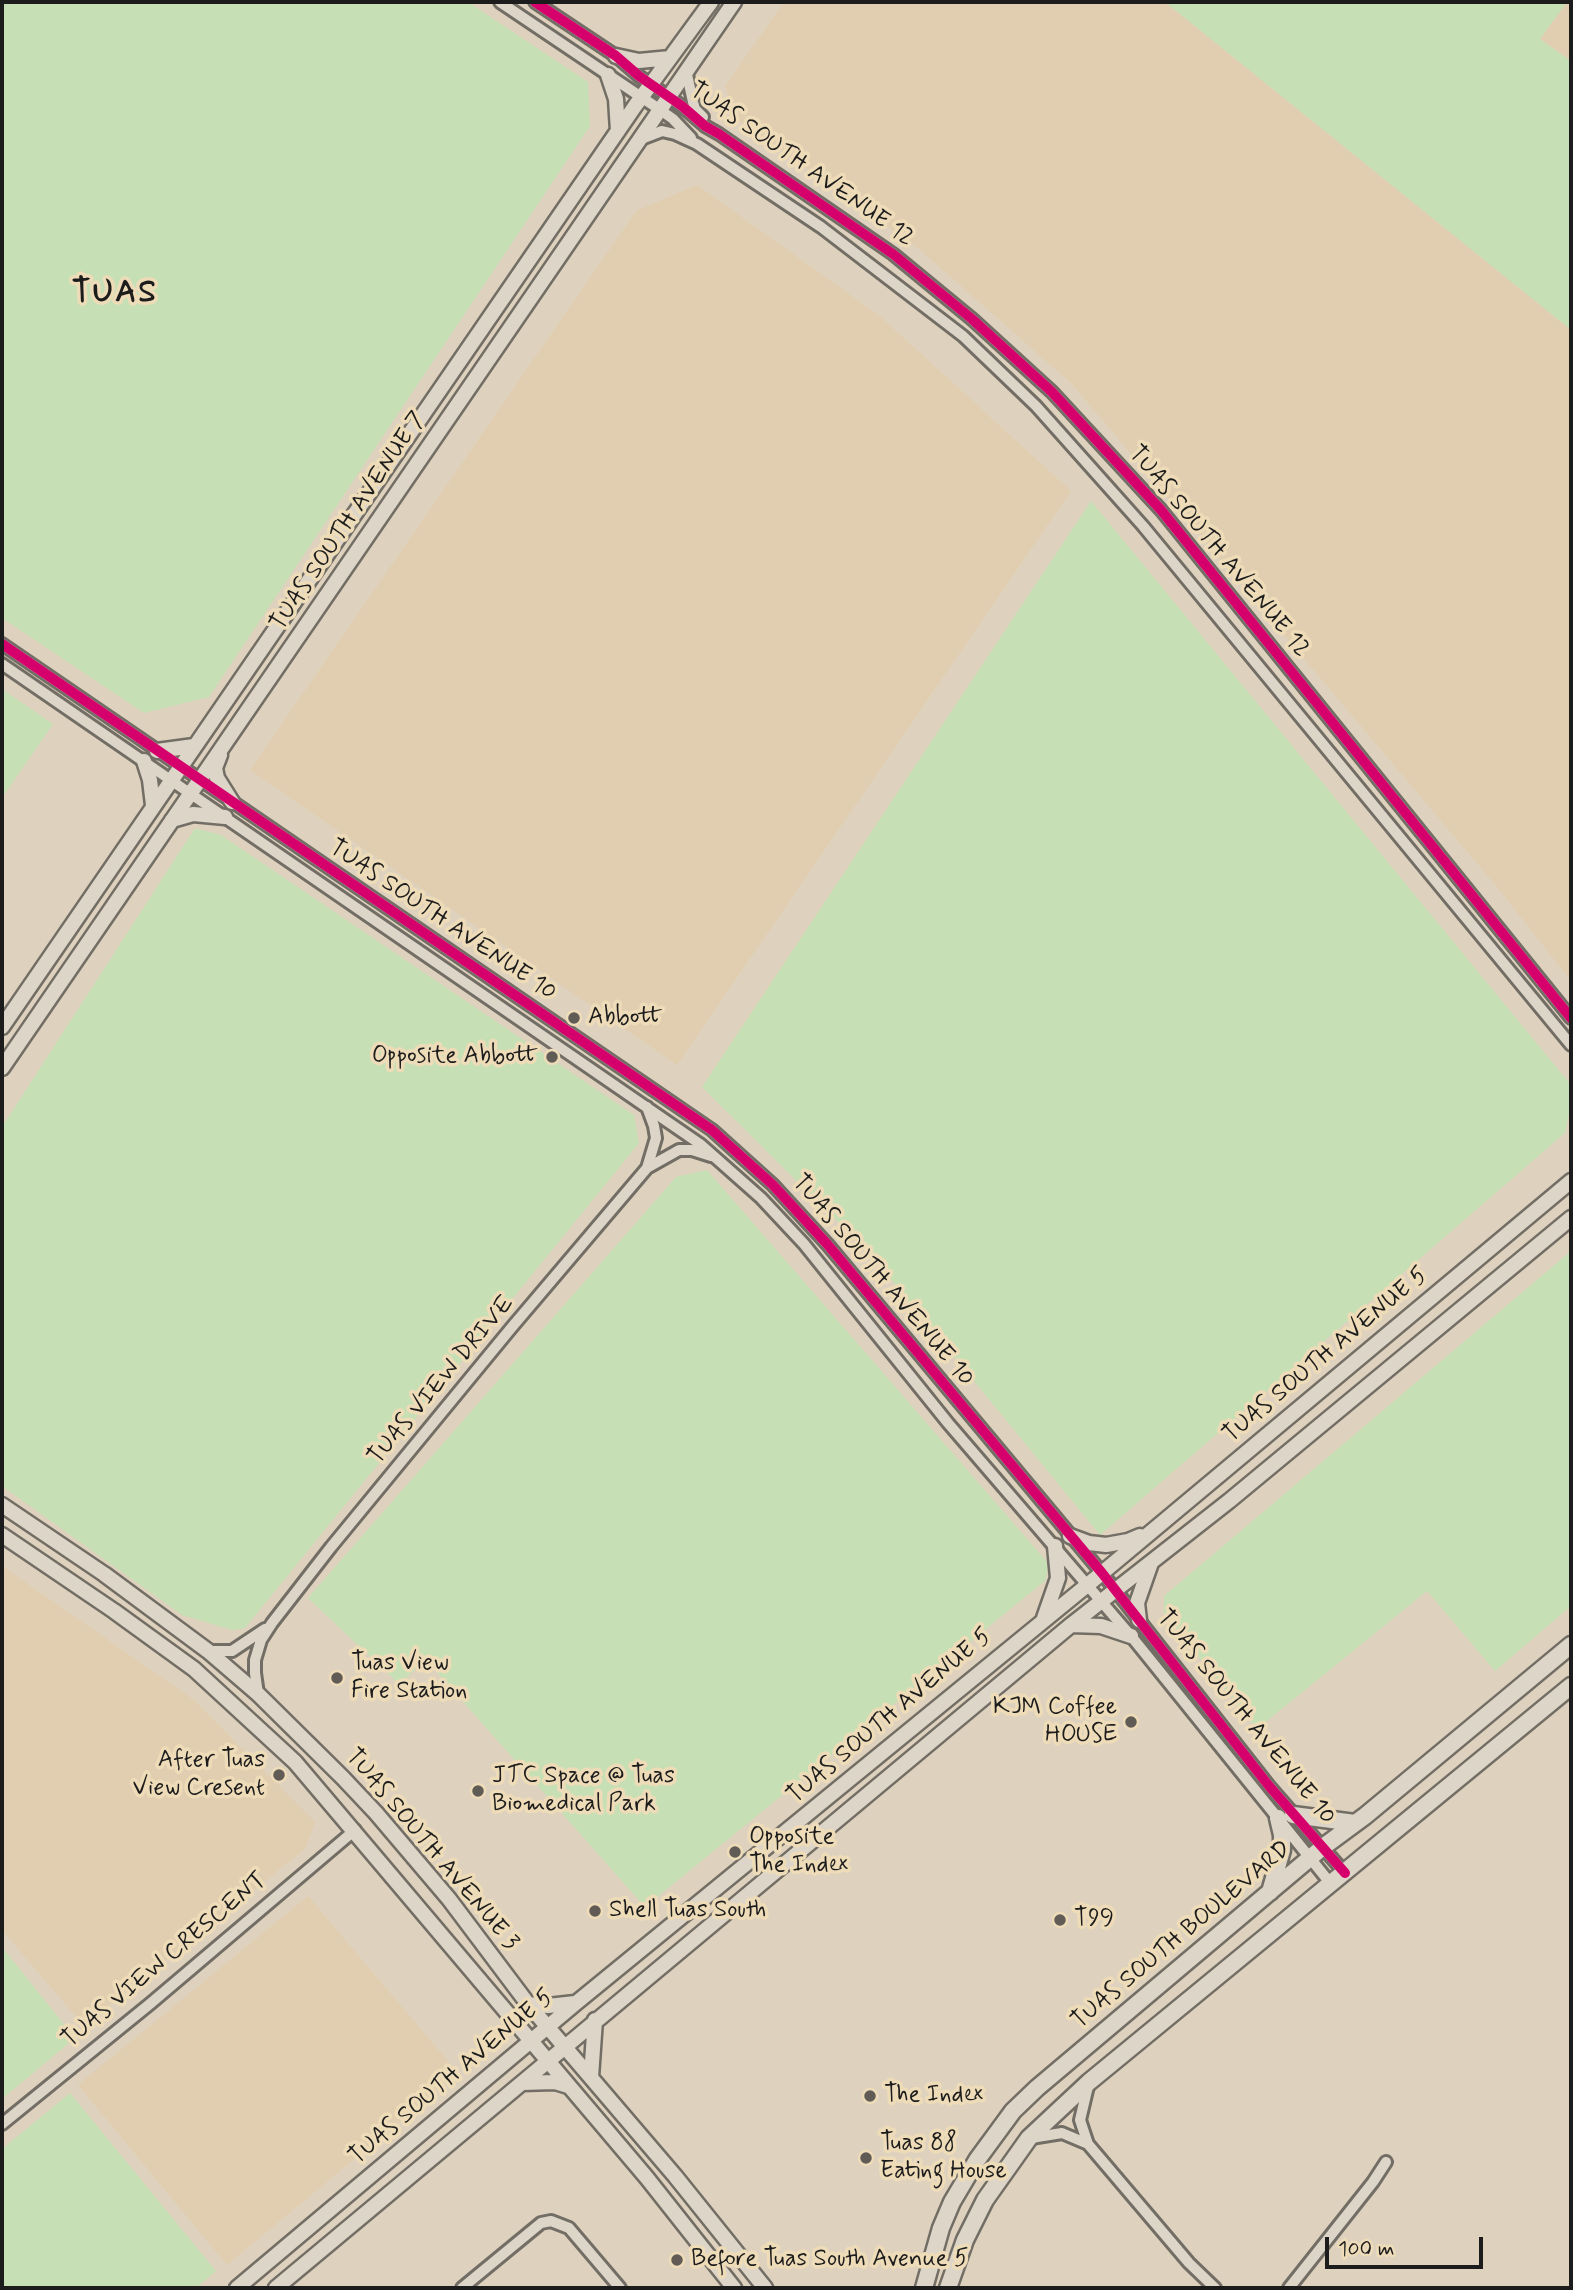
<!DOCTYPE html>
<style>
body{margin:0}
#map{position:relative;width:1573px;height:2290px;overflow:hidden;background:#ded2be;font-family:Mynerve,sans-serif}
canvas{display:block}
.frame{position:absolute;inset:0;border:4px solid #1c1c1c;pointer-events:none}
.scale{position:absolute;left:1325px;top:2237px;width:158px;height:32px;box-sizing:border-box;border:4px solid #1c1c1c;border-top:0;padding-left:9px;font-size:21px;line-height:24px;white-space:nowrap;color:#1c1c1c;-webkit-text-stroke:5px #eedcb9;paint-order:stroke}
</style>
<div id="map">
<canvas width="1573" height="2290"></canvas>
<div class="frame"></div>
<div class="scale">100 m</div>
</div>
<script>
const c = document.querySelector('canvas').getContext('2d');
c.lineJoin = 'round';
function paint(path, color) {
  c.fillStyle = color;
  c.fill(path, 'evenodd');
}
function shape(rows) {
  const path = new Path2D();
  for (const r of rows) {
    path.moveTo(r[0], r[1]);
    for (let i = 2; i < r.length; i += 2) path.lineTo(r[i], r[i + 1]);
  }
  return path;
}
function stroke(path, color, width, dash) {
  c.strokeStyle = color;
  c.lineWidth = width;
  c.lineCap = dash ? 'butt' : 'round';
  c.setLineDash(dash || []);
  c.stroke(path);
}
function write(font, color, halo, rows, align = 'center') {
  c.font = font + ' Mynerve,sans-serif';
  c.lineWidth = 7;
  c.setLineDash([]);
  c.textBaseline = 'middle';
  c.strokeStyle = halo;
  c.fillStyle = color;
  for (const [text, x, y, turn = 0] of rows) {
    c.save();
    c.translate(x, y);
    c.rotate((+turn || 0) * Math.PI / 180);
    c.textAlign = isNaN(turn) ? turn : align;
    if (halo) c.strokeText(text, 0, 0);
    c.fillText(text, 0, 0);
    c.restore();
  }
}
const built = shape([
 [784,2,1165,2,1571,330,1571,981,1497,887,1071,383,919,249,735,118,725,86],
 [1567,2,1571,2,1571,61,1540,39],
 [697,185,881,317,1071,491,677,1065,250,770,636,211],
 [2,1566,194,1700,315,1822,305,1849,84,2026,2,1930],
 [308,1896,458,2073,227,2265,78,2085]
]);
const green = shape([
 [2,2,468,2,588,82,590,126,209,697,144,713,2,618],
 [1165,2,1567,2,1540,39,1571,61,1571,330],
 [1091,501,1571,1085,1571,1104,1565,1133,1100,1535,870,1254,702,1087],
 [2,689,53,724,2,798],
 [195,828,221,835,634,1115,639,1143,245,1628,232,1630,182,1615,2,1486,2,1127],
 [707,1170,1048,1563,1046,1580,645,1907,426,1660,399,1684,308,1598,676,1177],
 [1571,1251,1571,1606,1495,1671,1427,1591,1257,1729,1164,1614,1164,1596],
 [2,1947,75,2038,2,2099],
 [70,2093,216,2271,196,2288,2,2288,2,2149]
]);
const street = shape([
 [500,2,659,109,673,119,691,138],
 [535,2,616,56,639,76,682,106,705,126,719,134,893,254,972,319,1052,392,1161,510,1571,1018],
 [686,70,693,102,695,109,703,117],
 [641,139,662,131,675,134,697,144,821,227,963,336,1036,406,1143,526,1571,1045],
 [2,644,712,1130,773,1185,828,1245,1102,1573,1269,1786,1345,1873],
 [2,664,700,1144,761,1198,804,1244,948,1423,1131,1636,1331,1884],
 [647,1107,654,1126,656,1138,647,1168],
 [208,1651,232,1651,265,1629],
 [258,1694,255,1673,255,1660,261,1640,272,1623,331,1547,512,1327,647,1168,679,1150,692,1150,711,1156],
 [1089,2082,1080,2120,1088,2144,1189,2263,1215,2288],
 [2,2124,151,2003,355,1830],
 [1031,2138,1062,2133,1088,2144],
 [462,2288,541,2223,551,2221,569,2228,620,2288],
 [1289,2288,1373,2182,1386,2162]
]);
const secondary = shape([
 [616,56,639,61,670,58],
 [608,75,616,99,618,131],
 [157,751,194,746],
 [220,755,215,768,217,778,232,802],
 [144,761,150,780,153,805],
 [172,820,193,814,225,817],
 [2,1027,635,106,711,2],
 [2,1068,734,2],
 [2,1505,104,1574,208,1651,258,1694,343,1778,376,1813,449,1899,528,2004,675,2176,765,2288],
 [2,1535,114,1611,194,1669,295,1762,647,2178,734,2288],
 [1070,1536,1089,1543,1106,1545,1128,1541,1140,1536],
 [1044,1618,1058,1578,1055,1546],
 [1139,1620,1137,1603,1151,1563],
 [1071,1625,1101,1626,1131,1636],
 [528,2004,548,2006,575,2003],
 [591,2077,595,2020],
 [522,2083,555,2082,568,2086],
 [237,2288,576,2003,1102,1573,1571,1181],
 [276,2288,1071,1625,1229,1501,1571,1218]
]);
const primary = shape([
 [1293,1815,1355,1823],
 [1270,1892,1282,1850,1282,1835,1278,1818],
 [924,2288,941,2228,952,2202,977,2160,1013,2111,1037,2088,1323,1847,1365,1816,1571,1645],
 [948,2288,965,2240,985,2200,1029,2138,1089,2082,1571,1686]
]);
const cycleway = shape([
 [535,2,616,56,639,76,682,106,705,126,719,134,893,254,972,319,1052,392,1161,510,1571,1018],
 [2,644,712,1130,773,1185,828,1245,1102,1573,1269,1786,1345,1873]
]);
const markers = [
 [574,1018,7,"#605c55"],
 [552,1057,7,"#605c55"],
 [337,1678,7,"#605c55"],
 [1131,1722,7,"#605c55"],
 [279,1775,7,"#605c55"],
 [478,1791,7,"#605c55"],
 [735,1852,7,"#605c55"],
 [595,1911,7,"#605c55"],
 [1060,1920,7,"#605c55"],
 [870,2096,7,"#605c55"],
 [866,2158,7,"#605c55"],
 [677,2260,7,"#605c55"]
];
const streetNames = [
 ["TUAS SOUTH AVENUE 12",801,165,35],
 ["TUAS SOUTH AVENUE 7",349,522,-56],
 ["TUAS SOUTH AVENUE 12",1218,552,50],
 ["TUAS SOUTH AVENUE 10",442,921,34],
 ["TUAS SOUTH AVENUE 10",882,1281,50],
 ["TUAS SOUTH AVENUE 5",1326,1356,-40],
 ["TUAS VIEW DRIVE",442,1381,-50],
 ["TUAS SOUTH AVENUE 5",890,1717,-40],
 ["TUAS SOUTH AVENUE 10",1245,1718,51],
 ["TUAS SOUTH AVENUE 3",431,1850,50],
 ["TUAS SOUTH BOULEVARD",1182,1936,-40],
 ["TUAS VIEW CRESCENT",165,1961,-40],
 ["TUAS SOUTH AVENUE 5",452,2078,-40]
];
const poiNames = [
 ["Abbott",588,1018],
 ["Opposite Abbott",538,1057,"right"],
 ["Tuas View",351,1664],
 ["Fire Station",351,1692],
 ["KJM Coffee",1117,1708,"right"],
 ["HOUSE",1117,1736,"right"],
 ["After Tuas",265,1761,"right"],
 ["View Cresent",265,1789,"right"],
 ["JTC Space @ Tuas",492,1777],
 ["Biomedical Park",492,1805],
 ["Opposite",749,1838],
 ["The Index",749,1866],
 ["Shell Tuas South",609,1911],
 ["T99",1074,1920],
 ["The Index",884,2096],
 ["Tuas 88",880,2144],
 ["Eating House",880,2172],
 ["Before Tuas South Avenue 5",691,2260]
];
const districtNames = [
 ["TUAS",115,294]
];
paint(built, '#e1ceb0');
paint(green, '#c7dfb4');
stroke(street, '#736e65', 16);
stroke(secondary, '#736e65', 19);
stroke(primary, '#736e65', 21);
stroke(street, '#ddd5c8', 10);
stroke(secondary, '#ddd5c8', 14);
stroke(primary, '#ddd5c8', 16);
stroke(cycleway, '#d6006c', 10);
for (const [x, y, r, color] of markers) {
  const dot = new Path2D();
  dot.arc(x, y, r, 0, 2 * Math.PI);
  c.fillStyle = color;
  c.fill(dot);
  stroke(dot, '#eedcb9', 2.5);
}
write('24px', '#1c1c1c', '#eedcb9', streetNames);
write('24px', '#1c1c1c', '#eedcb9', poiNames, 'left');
c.letterSpacing = '2px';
write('bold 32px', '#1c1c1c', '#eedcb9', districtNames);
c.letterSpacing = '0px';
</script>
